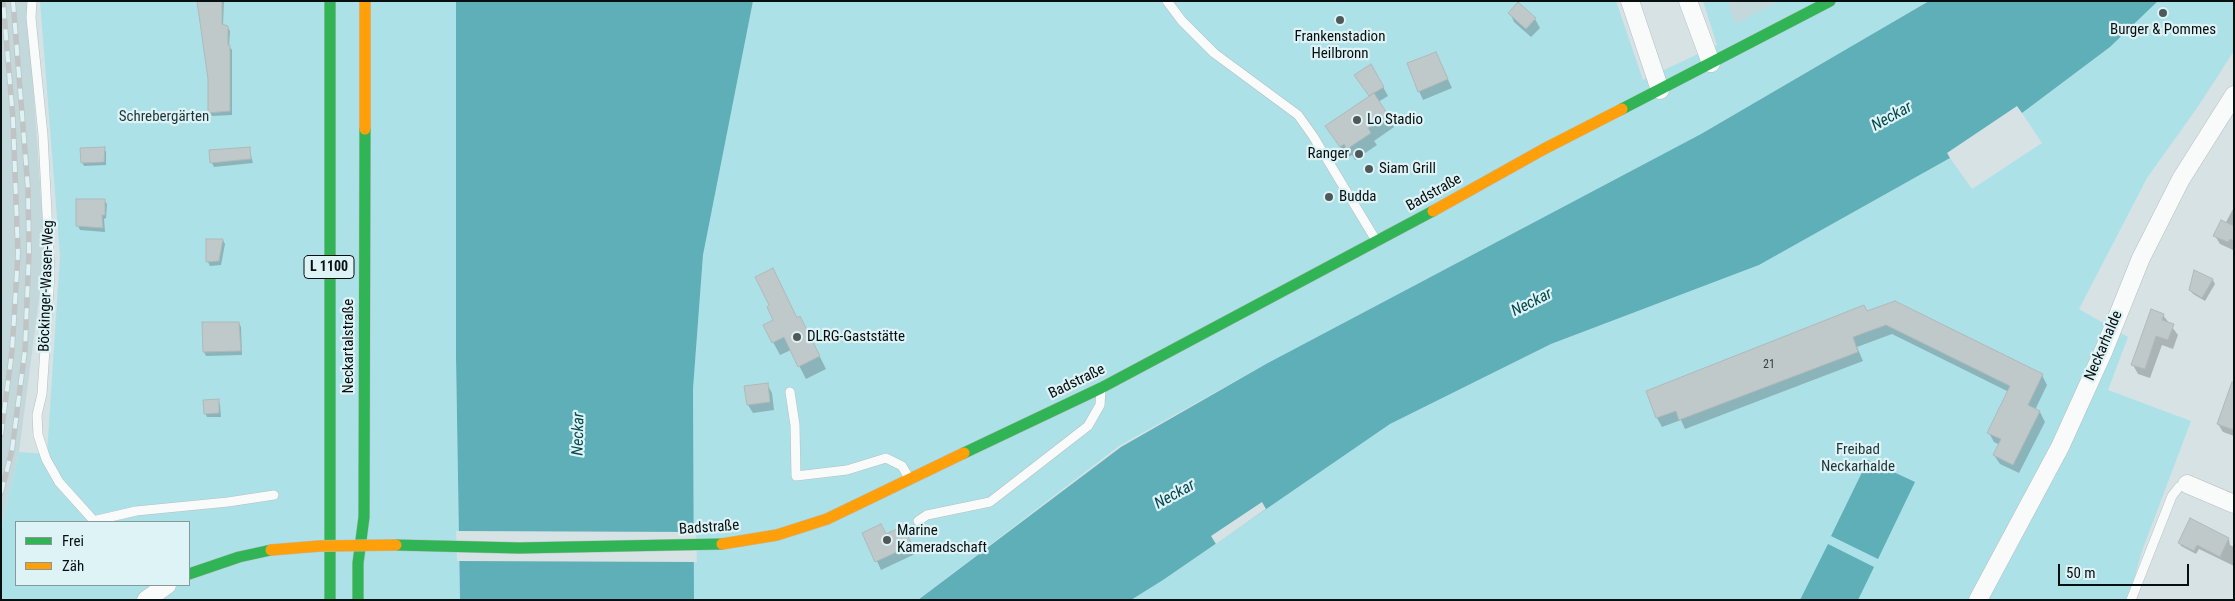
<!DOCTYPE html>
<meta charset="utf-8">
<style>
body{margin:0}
#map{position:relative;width:2235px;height:601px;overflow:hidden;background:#d6e2e3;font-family:"Roboto Condensed",sans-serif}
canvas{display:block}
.frame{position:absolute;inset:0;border:2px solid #080f10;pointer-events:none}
.legend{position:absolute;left:15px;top:521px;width:175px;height:65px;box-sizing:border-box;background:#def3f5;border:1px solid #889899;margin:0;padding:6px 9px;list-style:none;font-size:15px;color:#080f10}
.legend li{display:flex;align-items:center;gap:10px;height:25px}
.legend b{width:25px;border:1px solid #889899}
.scale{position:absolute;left:2058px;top:564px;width:131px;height:22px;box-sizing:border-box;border:2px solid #080f10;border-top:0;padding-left:6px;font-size:15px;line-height:18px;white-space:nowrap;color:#080f10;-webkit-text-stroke:4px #def3f5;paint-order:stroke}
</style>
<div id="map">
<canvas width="2235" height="601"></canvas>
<div class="frame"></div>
<ul class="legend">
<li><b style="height:6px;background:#30b455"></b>Frei</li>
<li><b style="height:6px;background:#ff9f0a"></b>Zäh</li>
</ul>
<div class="scale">50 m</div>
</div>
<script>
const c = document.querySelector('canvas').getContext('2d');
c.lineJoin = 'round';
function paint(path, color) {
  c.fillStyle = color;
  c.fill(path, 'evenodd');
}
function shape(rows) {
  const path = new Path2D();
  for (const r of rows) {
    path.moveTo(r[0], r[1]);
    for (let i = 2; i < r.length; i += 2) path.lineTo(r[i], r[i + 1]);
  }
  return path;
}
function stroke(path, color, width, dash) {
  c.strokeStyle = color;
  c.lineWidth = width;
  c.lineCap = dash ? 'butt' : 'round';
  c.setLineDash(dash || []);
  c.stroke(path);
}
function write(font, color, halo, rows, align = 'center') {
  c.font = font + ' "Roboto Condensed",sans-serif';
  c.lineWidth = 4.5;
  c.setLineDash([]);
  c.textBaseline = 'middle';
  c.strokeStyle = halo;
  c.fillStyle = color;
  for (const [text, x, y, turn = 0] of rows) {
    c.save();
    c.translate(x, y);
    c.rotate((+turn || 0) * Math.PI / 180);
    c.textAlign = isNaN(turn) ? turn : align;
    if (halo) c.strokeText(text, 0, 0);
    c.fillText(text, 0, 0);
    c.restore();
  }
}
const built = shape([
 [1,1,27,1,45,253,19,452,1,527],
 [1727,1,1779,1,1735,25]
]);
const green = shape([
 [40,1,456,1,456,357,460,600,1,600,1,527,19,452,47,454,60,256],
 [16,522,189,522,189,585,16,585],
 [753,1,1616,1,1643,80,1717,45,1703,1,1727,1,1735,24,1779,1,1929,1,1701,134,1266,364,1119,446,918,600,694,600,693,389,703,255],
 [2158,1,2234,1,2234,51,2197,108,2147,178,2079,309,2128,337,2108,390,2191,421,2142,551,2128,600,1131,600,1163,580,1390,424,1551,344,1759,265,1950,158,1972,189,2042,143,2022,113,2110,47]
]);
const water = shape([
 [456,1,753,1,703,255,693,389,694,600,460,600,456,357],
 [1929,1,2158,1,2110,47,2022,113,2017,106,1947,153,1950,158,1759,265,1551,344,1390,424,1163,580,1131,600,918,600,1121,447,1266,364,1701,134],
 [1868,460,1915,482,1878,559,1831,536],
 [1828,544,1874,567,1858,600,1800,600]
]);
const pier = shape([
 [1262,502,1266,509,1216,544,1211,536],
 [456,531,696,532,697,562,457,561]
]);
const shadow = shape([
 [198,1,224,1,223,26,227,27,230,31,229,46,232,50,232,115,212,116,210,112,209,79],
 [1510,13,1535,19,1540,28,1531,37,1514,22],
 [1440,62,1452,88,1423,100,1419,91],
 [1371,65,1388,96,1378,102,1394,127,1374,141,1377,145,1355,160,1352,155,1347,158,1334,138,1370,97,1361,84],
 [104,148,106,152,106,165,84,166,82,162],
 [249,149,253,163,214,167,212,163],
 [104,200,107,204,106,218,104,219,105,232,80,230,78,226],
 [2234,207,2234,248,2233,250,2220,244,2215,236,2225,224],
 [223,240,225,244,221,265,210,266,208,262],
 [2195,272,2213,280,2215,284,2205,301,2193,294,2190,290],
 [1867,313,2042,375,2047,385,2035,410,2040,412,2045,422,2019,473,2000,464,1994,455,2000,445,1994,442,1989,433,2009,392,1892,334,1857,347,1863,361,1685,429,1681,420,1662,427,1657,418,1648,392],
 [2163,315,2178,335,2173,349,2162,345,2150,378,2138,374,2133,365],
 [797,319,807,331,826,369,806,379,791,350,780,355,773,342,775,320],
 [239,323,241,327,242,355,206,356,204,352],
 [767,384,772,393,774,410,753,413,748,405],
 [218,400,220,404,221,417,207,417,205,413],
 [2234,404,2234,436,2223,432,2218,424],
 [2191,520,2229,539,2230,545,2234,547,2234,566,2199,549,2196,554,2181,546,2179,542],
 [886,535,907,536,915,554,881,570,877,561]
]);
const building = shape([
 [197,1,222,1,222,24,228,26,228,45,230,45,230,111,208,113,208,79,197,1],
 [1518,2,1536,18,1526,29,1508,13,1518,2],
 [1436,52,1448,79,1418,92,1407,63,1436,52],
 [1371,64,1384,87,1369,96,1354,75,1371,64],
 [1374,93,1388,115,1368,128,1371,133,1347,149,1344,144,1340,147,1325,126,1374,93],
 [105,147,104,162,81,163,80,148,105,147],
 [250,147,251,159,210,163,209,150,250,147],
 [76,199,105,199,105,215,102,215,103,228,76,226,76,199],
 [2221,220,2234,226,2234,241,2230,239,2228,242,2213,236,2221,220],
 [206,239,223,239,219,261,206,262,206,239],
 [773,268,797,318,800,316,820,356,798,367,784,337,772,343,763,325,773,320,767,307,769,305,755,277,773,268],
 [2194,270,2213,279,2202,298,2189,290,2194,270],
 [1895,301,2043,374,2028,405,2040,411,2013,465,1993,455,2001,439,1987,433,2010,386,1886,325,1853,337,1858,352,1679,420,1676,411,1656,418,1646,391,1864,305,1867,311,1895,301],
 [2151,309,2164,314,2162,320,2174,324,2168,340,2156,336,2145,369,2131,365,2151,309],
 [202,322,239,322,241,351,203,352,202,322],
 [2232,382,2234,383,2234,430,2217,424,2232,382],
 [768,383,770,402,747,405,744,386,768,383],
 [219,399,219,413,204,414,203,400,219,399],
 [2190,518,2229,538,2220,557,2197,545,2194,551,2178,543,2190,518],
 [881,524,886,534,903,526,912,545,875,562,862,533,881,524]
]);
const lane = shape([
 [32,1,31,18,43,135,50,273,42,394,37,415,38,435,46,459,59,482,95,522],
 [1167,1,1182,21,1214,53,1298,115,1313,136,1377,242],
 [790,392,795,425,796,476,847,470,886,458,902,466,909,478],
 [93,521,136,511,228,502,274,495],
 [918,521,927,515,990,502,1088,426,1100,405,1101,390],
 [2131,600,2172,496,2179,487,2187,484]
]);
const street = shape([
 [1630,1,1660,90],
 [1688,1,1711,63],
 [2187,484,2234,504],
 [146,600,167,585],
 [1978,600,2060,447,2104,350,2141,258,2181,179,2234,95]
]);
const fast = shape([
 [330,1,330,600],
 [1622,109,1830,1],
 [964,453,1101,388,1433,211],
 [396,545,519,548,722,544],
 [189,574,239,557,271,550],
 [358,600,358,563,364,517,365,129]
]);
const slow = shape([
 [365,129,365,1],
 [1433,211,1544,149,1622,109],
 [722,544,777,535,827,519,964,453]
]);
const rail = shape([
 [1,435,12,351,18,254,13,119,3,1],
 [1,493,12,450,25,350,29,252,28,189,13,1]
]);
const slowBridge = shape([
 [271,550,320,546,396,545]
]);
const markers = [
 [2163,13,5,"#50595a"],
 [1340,20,5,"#50595a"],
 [1357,120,5,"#50595a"],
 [1359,154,5,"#50595a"],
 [1369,169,5,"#50595a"],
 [1329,197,5,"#50595a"],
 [797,337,5,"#50595a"],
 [887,540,5,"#50595a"]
];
const numberNames = [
 ["21",1769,365]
];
const shields = [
 [329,267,50]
];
const shieldNames = [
 ["L 1100",329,267]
];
const poiNames = [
 ["Burger & Pommes",2163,30,"center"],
 ["Frankenstadion",1340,37,"center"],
 ["Heilbronn",1340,54,"center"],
 ["Lo Stadio",1367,120],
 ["Ranger",1349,154,"right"],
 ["Siam Grill",1379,169],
 ["Budda",1339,197],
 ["DLRG-Gaststätte",807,337],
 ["Marine",897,531],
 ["Kameradschaft",897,548]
];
const parkNames = [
 ["Schrebergärten",164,117],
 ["Freibad",1858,450],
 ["Neckarhalde",1858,467]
];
const streetNames = [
 ["Badstraße",1434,193,-29],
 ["Böckinger-Wasen-Weg",47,286,-88],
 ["Neckartalstraße",349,346,-90],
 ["Neckarhalde",2104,346,-67],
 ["Badstraße",1077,382,-26],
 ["Badstraße",709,528,-4]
];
const waterNames = [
 ["Neckar",1892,117,-29],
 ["Neckar",1532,303,-27],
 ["Neckar",579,434,-89],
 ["Neckar",1175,495,-29]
];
paint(built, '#c2d8da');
paint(green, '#ade1e8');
paint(water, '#5eafb8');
paint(pier, '#d6e2e3');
paint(shadow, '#0003');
paint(building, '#c0c9ca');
stroke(building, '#b0b9ba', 1);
stroke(lane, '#b6bfc0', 10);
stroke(street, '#b6bfc0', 19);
stroke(fast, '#b6bfc0', 12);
stroke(slow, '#b6bfc0', 12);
stroke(lane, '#f9fbfb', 9);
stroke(street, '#f9fbfb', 18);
stroke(fast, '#30b455', 11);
stroke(slow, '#ff9f0a', 11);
stroke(rail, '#c1c4c4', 5.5);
stroke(rail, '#def3f5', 4, [11]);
stroke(slowBridge, '#b6bfc0', 12, []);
stroke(slowBridge, '#ff9f0a', 11);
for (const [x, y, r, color] of markers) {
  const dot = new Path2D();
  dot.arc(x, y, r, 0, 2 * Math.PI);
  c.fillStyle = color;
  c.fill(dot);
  stroke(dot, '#def3f5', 2);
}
write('12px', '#384040', null, numberNames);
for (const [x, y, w] of shields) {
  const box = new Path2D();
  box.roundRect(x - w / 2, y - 11.5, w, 23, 4);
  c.fillStyle = '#def3f5';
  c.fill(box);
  stroke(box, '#080f10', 1);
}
write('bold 14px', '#080f10', null, shieldNames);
write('15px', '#080f10', '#def3f5', poiNames, 'left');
write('15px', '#1d3538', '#def3f5', parkNames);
write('15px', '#080f10', '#def3f5', streetNames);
write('italic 16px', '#06484f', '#def3f5', waterNames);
</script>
